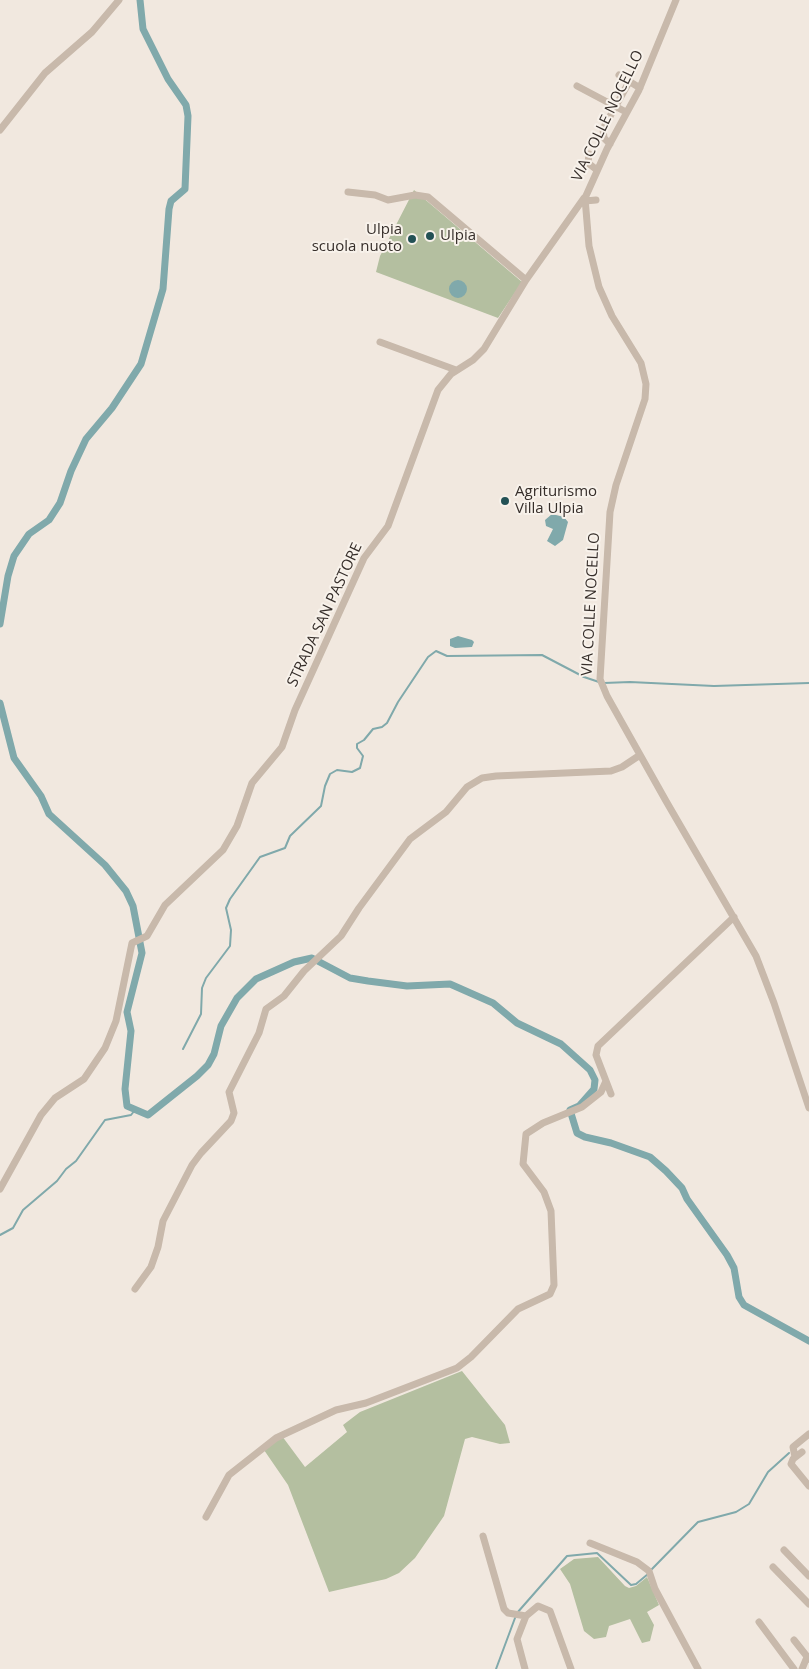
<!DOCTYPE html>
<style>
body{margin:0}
canvas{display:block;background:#f1e8df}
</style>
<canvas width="809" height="1669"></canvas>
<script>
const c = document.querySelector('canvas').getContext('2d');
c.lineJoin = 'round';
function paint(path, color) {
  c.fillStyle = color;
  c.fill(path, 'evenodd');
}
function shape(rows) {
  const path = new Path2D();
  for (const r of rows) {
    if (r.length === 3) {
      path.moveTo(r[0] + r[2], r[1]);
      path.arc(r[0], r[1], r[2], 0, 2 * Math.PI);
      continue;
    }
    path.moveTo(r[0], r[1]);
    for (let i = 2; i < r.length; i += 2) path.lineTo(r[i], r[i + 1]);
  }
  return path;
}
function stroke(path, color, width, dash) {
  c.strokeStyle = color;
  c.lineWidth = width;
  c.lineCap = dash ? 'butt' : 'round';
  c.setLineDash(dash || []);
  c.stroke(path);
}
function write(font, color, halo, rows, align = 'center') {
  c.font = font + ' "Open Sans",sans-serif';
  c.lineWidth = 4;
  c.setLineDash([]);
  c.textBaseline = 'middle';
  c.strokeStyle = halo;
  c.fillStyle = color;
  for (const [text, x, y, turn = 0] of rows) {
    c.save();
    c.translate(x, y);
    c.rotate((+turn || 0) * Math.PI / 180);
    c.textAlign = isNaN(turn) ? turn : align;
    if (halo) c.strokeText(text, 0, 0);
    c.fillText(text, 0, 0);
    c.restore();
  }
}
const green = shape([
 [414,190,522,282,498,318,376,272,380,256],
 [462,1371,505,1425,510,1443,500,1444,472,1437,465,1439,444,1516,415,1558,399,1573,386,1579,329,1592,288,1485,264,1450,282,1436,305,1467,347,1432,343,1425,360,1412],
 [598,1557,625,1586,629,1588,636,1586,647,1577,659,1605,647,1612,654,1625,650,1641,642,1643,630,1619,609,1626,606,1637,594,1639,584,1631,570,1584,560,1569,574,1559]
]);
const water = shape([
 [458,289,9],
 [552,514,564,517,568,522,563,540,555,546,547,541,553,529,546,526,545,520],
 [458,636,472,640,474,642,472,647,455,648,450,646,450,639]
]);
const stream = shape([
 [604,683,630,682,714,686,809,683],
 [183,1049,201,1014,202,988,206,978,230,946,231,930,226,908,230,899,260,857,285,848,290,836,321,806,325,786,330,774,337,770,352,772,360,768,363,756,357,748,357,744,364,740,373,729,382,727,387,723,398,702,428,657,436,651,447,656,542,655,584,677,599,682],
 [0,1235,13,1228,23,1210,57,1181,66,1169,76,1161,105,1120,131,1115,135,1110],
 [651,1570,698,1522,736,1512,749,1504,768,1472,789,1453],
 [517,1613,567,1556,597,1553,631,1585,636,1584,648,1574],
 [496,1669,515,1618]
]);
const canal = shape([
 [0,624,8,576,14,556,29,534,49,520,60,503,71,471,86,439,112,408,141,364,163,289,169,209,171,201,185,189,188,116,186,105,168,79,143,29,140,0],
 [0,703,14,758,41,796,49,814,105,865,126,891,133,906,142,953,127,1012,131,1031,125,1089,127,1106,148,1115,197,1076,208,1065,214,1054,221,1026,237,998,256,979,294,962,312,958,350,978,368,981,407,986,450,984,493,1003,517,1023,561,1044,590,1070,595,1080,594,1089,579,1106,570,1110,577,1133,585,1137,611,1143,650,1157,666,1171,682,1188,687,1199,727,1255,734,1268,739,1297,744,1305,809,1341]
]);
const minor = shape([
 [676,0,639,90,607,149,585,198,589,246,599,287,612,316,641,363,646,384,645,399,616,485,610,512,600,679,607,696,666,801,756,956,774,1003,809,1108],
 [619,75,640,88],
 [577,86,626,112],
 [0,130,45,73,92,32,119,0],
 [610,144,604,138,603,129,629,82],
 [589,154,588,163,597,170],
 [348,192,375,195,388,200,415,195,428,197,526,280],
 [585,201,596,200],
 [380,342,456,370],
 [606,1081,611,1094],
 [0,1189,41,1115,55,1098,84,1079,105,1048,116,1021,132,943,147,936,165,905,223,850,237,826,252,783,282,747,295,710,364,558,388,526,438,390,451,374,473,360,484,349,526,280,584,198],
 [135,1289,151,1267,158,1247,163,1221,192,1165,201,1153,231,1121,234,1113,229,1092,259,1033,266,1009,284,996,304,971,341,936,359,908,410,839,446,812,467,787,482,778,496,776,611,771,622,767,640,755],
 [802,1452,793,1459,791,1464,809,1486],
 [795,1457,793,1447,809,1434],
 [206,1517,229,1475,276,1438,336,1410,366,1403,457,1368,471,1357,518,1309,550,1294,554,1285,551,1211,544,1192,523,1164,526,1134,543,1123,582,1107,601,1092,606,1081,596,1055,598,1046,734,917],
 [483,1536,504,1609,508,1613,526,1616,517,1639,525,1669],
 [590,1543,637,1562,649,1571,655,1589,698,1669],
 [784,1550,809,1576],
 [773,1567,809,1604],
 [526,1616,538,1606,550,1611,571,1669],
 [759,1622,794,1669],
 [794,1640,809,1659],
 [802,1669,807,1657]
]);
const markers = [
 [430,236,5,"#235155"],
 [412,239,5,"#235155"],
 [505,501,5,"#235155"]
];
const streetNames = [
 ["VIA COLLE NOCELLO",608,116,-64],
 ["VIA COLLE NOCELLO",591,604,-87],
 ["STRADA SAN PASTORE",325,615,-65]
];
const poiNames = [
 ["Ulpia",402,230,"right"],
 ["scuola nuoto",402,247,"right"],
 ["Ulpia",440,236],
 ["Agriturismo",515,492],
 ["Villa Ulpia",515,509]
];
paint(green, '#b4bfa0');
paint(water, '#80a9ab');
stroke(stream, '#80a9ab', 2);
stroke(canal, '#80a9ab', 7);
stroke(minor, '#c8b9ab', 7);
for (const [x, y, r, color] of markers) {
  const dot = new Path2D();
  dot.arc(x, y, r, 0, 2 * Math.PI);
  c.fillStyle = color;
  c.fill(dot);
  stroke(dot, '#f8f2eb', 2);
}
write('15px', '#362e2a', '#f8f2eb', streetNames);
write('15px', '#362e2a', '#f8f2eb', poiNames, 'left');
</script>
